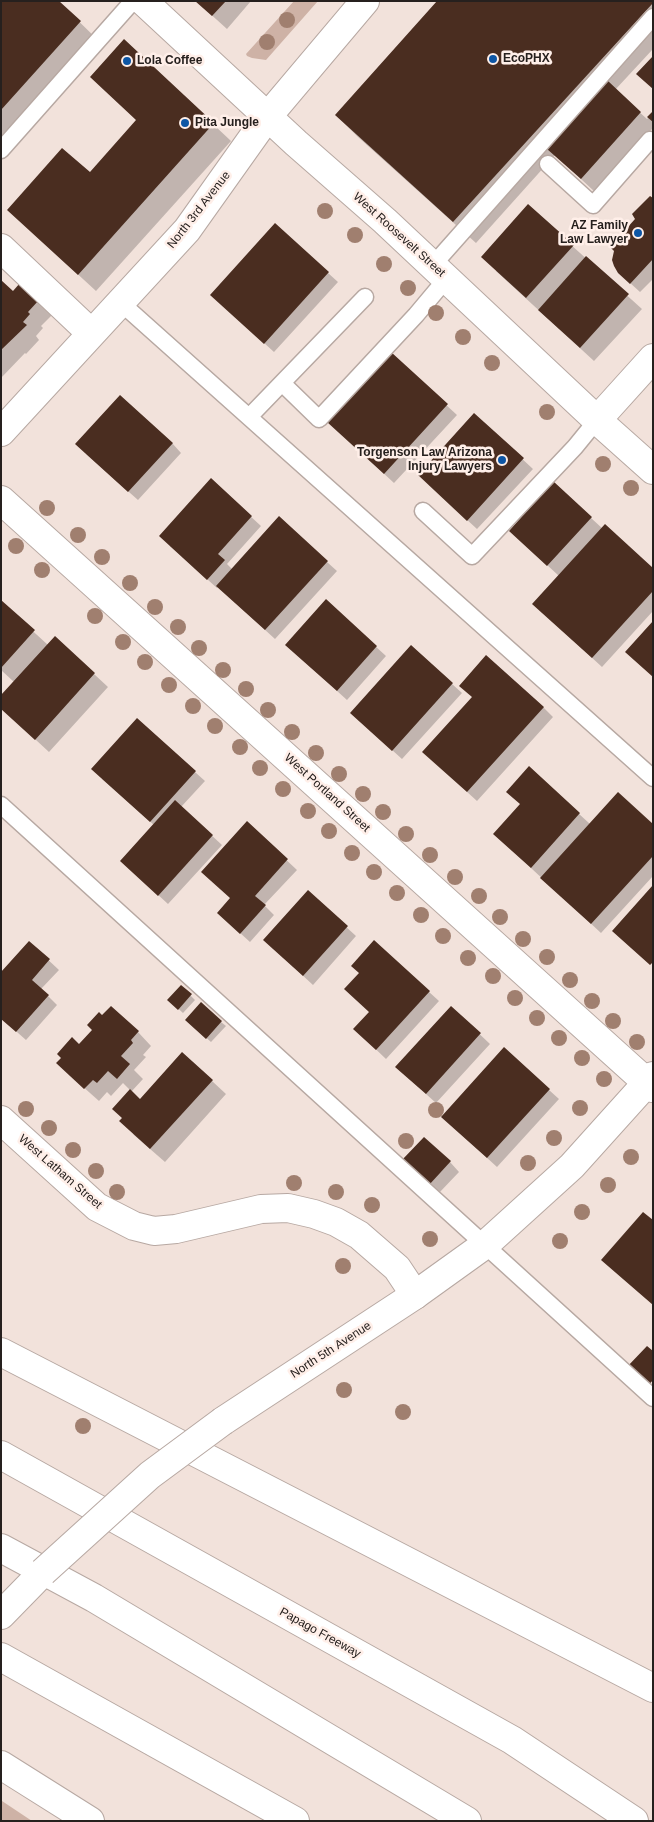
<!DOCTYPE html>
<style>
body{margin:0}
#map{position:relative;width:654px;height:1822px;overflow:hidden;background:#f2e2db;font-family:Arial,sans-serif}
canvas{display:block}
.frame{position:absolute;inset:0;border:2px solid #26201e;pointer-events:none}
</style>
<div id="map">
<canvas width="654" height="1822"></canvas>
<div class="frame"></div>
</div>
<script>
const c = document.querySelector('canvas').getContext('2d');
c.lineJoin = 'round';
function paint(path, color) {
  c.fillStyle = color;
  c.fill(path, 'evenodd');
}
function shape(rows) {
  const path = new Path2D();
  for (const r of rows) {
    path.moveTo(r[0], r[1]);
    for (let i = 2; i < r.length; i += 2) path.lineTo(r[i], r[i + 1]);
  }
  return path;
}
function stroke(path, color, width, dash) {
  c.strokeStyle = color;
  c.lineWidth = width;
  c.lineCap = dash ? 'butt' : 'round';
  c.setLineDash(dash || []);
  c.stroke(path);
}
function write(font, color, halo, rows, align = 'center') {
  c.font = font + ' Arial,sans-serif';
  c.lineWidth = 5;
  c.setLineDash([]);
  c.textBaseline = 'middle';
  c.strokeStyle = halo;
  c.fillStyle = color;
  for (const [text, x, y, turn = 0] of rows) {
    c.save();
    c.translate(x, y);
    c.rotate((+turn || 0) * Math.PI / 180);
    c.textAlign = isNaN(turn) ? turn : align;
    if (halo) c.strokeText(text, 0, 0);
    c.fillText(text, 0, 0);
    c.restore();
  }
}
const green = shape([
 [294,1,318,1,266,60,252,58,247,56,246,54],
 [1,1801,2,1801,32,1821,1,1821]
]);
const shadow = shape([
 [1,1,58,1,102,44,1,151],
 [196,1,251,1,227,29],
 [653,1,653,49,615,90,647,119,653,113,653,128,595,192,555,155,476,243,358,137,336,115],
 [125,41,231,141,96,291,8,210,90,174,137,120],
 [653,199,653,279,640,292,629,282,616,251],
 [528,206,642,309,594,361,496,271],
 [275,225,338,282,274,352,221,304],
 [1,282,13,293,38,301,52,315,41,326,43,328,36,336,39,340,26,354,25,353,1,378],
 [391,354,457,415,394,483,338,431],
 [475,415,533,469,477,529,429,485],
 [172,443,181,453,138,500,86,454],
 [211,480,261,526,227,564,232,569,327,562,337,571,275,639,218,587,217,588,170,546],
 [553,483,603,529,653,570,653,611,602,667,543,613,559,576,520,540],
 [326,601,386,656,347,700,296,654],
 [1,602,48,645,94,674,108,687,49,752,10,716,14,682,1,670],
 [411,647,462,693,402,759,361,722],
 [543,707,553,717,477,801,433,761],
 [137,720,205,781,181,807,222,845,168,904,131,870,154,825,102,779],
 [529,768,590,824,653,825,653,876,601,933,504,843,521,805],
 [247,823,297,870,264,905,274,915,250,942,228,922],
 [308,892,356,936,313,985,274,949],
 [29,942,59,970,41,989,57,1005,26,1040,1,1018],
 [374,942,439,1001,386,1059,364,1038,370,1012,360,974],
 [181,986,195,1000,183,1013,169,1000],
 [451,1007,490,1044,436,1103,406,1076],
 [102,1017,138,1032,151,1046,143,1055,146,1057,134,1070,143,1079,131,1092,140,1100,212,1081,226,1094,165,1162,134,1135,123,1119,130,1090,123,1083,111,1096,107,1092,99,1101,72,1077,79,1045,93,1030],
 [221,1022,226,1026,211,1042,191,1024],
 [549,1090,559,1099,497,1167,452,1126],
 [450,1162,459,1172,439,1193,413,1169]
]);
const building = shape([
 [1,1,59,1,81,21,1,110],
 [195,1,226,1,212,16],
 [437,1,653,1,653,3,453,222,335,115],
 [124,39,214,123,78,275,7,210,62,148,90,172,136,120,90,77],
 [653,56,653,89,636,74],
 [608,81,641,112,581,179,547,149],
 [653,111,653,122,647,117],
 [650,196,653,198,653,259,630,284,618,273,614,266,612,260,614,251,610,247,635,219,632,214],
 [528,204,574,245,526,298,481,257],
 [275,223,329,272,264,344,210,295],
 [586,256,629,294,580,348,538,310],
 [1,280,13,291,20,283,39,300,28,312,30,314,23,322,27,325,1,350],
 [391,352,448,404,384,474,327,422],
 [120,395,173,443,128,492,75,444],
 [474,413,524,458,467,521,418,475],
 [211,478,252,516,218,554,225,560,207,580,159,536],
 [553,481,592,517,547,566,509,531],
 [279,516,328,561,265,630,216,586],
 [605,524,653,568,653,591,592,658,532,604],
 [326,599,377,646,337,691,285,645],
 [1,600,35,630,1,668],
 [653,621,653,677,625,652],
 [55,636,95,673,35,740,1,709,1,695],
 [411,645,453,683,392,751,350,713],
 [486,655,544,707,467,792,422,752,472,697,459,686],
 [137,718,196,771,150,822,91,769],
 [529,766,580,813,531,868,493,834,520,804,506,792],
 [618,792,653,824,653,856,591,924,540,878],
 [175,800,213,835,158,896,120,861],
 [247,821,288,859,255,896,266,905,240,934,217,913,230,898,201,872],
 [653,885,653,962,650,965,612,931],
 [308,890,348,926,303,976,263,940],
 [374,940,430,991,376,1050,353,1029,369,1012,344,989,359,973,351,966],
 [29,941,50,959,32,980,49,995,16,1032,1,1019,1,972],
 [181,985,192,994,178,1010,167,1000],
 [201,1002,222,1021,206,1039,185,1020],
 [111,1006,139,1031,131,1040,133,1043,121,1056,130,1064,117,1079,108,1071,97,1083,93,1080,84,1089,56,1063,61,1058,57,1054,72,1037,79,1044,92,1030,87,1025,99,1012,102,1015],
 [451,1006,481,1033,426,1094,395,1067],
 [504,1047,550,1089,487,1158,441,1117],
 [182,1052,213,1080,150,1149,119,1121,122,1118,112,1109,130,1089,140,1099],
 [424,1137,451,1161,429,1185,402,1160],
 [643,1212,653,1220,653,1305,601,1260],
 [647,1346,653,1351,653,1380,647,1387,626,1368]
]);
const service = shape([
 [1,150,133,1],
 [548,164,593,205,650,140,653,142],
 [433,265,653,17],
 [120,302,653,778],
 [282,383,319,419,416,315,447,278],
 [249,417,365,297],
 [423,511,472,556,575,447,597,420],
 [1,805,653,1398]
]);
const minor = shape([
 [1,248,91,333],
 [597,420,653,358],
 [1,500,653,1088],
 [1,1120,97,1207,134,1226,154,1231,176,1229,261,1209,288,1208,314,1214,336,1222,359,1235,397,1268,415,1295]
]);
const tertiary = shape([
 [143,1,296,143,385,221,597,420,653,470],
 [1,432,187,230,268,116,365,1],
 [223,1421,415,1295,486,1244,572,1166,653,1076],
 [1,1615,43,1572]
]);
const motorway = shape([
 [1,1352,653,1688],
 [1,1455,512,1740,634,1821],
 [1,1548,94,1598,467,1821],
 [1,1657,295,1821],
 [1,1765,90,1821]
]);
const tertiaryBridge = shape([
 [43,1572,150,1475,223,1421]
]);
const trees = [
 [287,20],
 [267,42],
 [325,211],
 [355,235],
 [384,264],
 [408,288],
 [436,313],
 [463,337],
 [492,363],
 [547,412],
 [603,464],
 [631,488],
 [47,508],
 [78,535],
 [16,546],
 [102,557],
 [42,570],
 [130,583],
 [155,607],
 [95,616],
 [178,627],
 [123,642],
 [199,648],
 [145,662],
 [223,670],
 [169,685],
 [246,689],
 [193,706],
 [268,710],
 [215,726],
 [292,732],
 [240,747],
 [316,753],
 [260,768],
 [339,774],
 [283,789],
 [363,794],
 [308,811],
 [383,812],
 [329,831],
 [406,834],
 [352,853],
 [430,855],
 [374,872],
 [455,877],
 [397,893],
 [479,896],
 [421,915],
 [500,917],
 [443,936],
 [523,939],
 [547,957],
 [468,958],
 [493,976],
 [570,980],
 [515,998],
 [592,1001],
 [537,1018],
 [613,1021],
 [559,1038],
 [637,1042],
 [582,1058],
 [604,1079],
 [580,1108],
 [26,1109],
 [436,1110],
 [49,1128],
 [554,1138],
 [406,1141],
 [73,1150],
 [631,1157],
 [528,1163],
 [96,1171],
 [294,1183],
 [608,1185],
 [117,1192],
 [336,1192],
 [372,1205],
 [582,1212],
 [430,1239],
 [560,1241],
 [343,1266],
 [344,1390],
 [403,1412],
 [83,1426]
];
const markers = [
 [493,59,5,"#0d56a5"],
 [127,61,5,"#0d56a5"],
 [185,123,5,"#0d56a5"],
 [638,233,5,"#0d56a5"],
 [502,460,5,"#0d56a5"]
];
const poiNames = [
 ["EcoPHX",503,59],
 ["Lola Coffee",137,61],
 ["Pita Jungle",195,123],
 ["AZ Family",628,226,"right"],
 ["Law Lawyer",628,240,"right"],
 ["Torgenson Law Arizona",492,453,"right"],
 ["Injury Lawyers",492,467,"right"]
];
const streetNames = [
 ["North 3rd Avenue",199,210,-52],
 ["West Roosevelt Street",399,235,42],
 ["West Portland Street",327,793,42],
 ["West Latham Street",60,1172,41],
 ["North 5th Avenue",331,1350,-33],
 ["Papago Freeway",320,1633,29]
];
paint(green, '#ceb2a6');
paint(shadow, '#0003');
paint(building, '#4a2d20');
stroke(service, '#b7a8a2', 19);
stroke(minor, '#b7a8a2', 30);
stroke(tertiary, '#b7a8a2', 30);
stroke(motorway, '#b7a8a2', 30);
stroke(service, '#fff', 16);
stroke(minor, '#fff', 28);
stroke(tertiary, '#fff', 28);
stroke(motorway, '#fff', 28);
stroke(tertiaryBridge, '#b7a8a2', 30, []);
stroke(tertiaryBridge, '#fff', 28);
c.fillStyle = '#a07f6f';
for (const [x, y] of trees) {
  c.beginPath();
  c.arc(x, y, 8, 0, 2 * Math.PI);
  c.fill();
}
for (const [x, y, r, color] of markers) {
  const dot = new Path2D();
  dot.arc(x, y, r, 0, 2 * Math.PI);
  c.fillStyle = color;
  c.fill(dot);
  stroke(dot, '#ffefe9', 2);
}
write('bold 12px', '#26201e', '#ffefe9', poiNames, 'left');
write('12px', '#26201e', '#ffefe9', streetNames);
</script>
